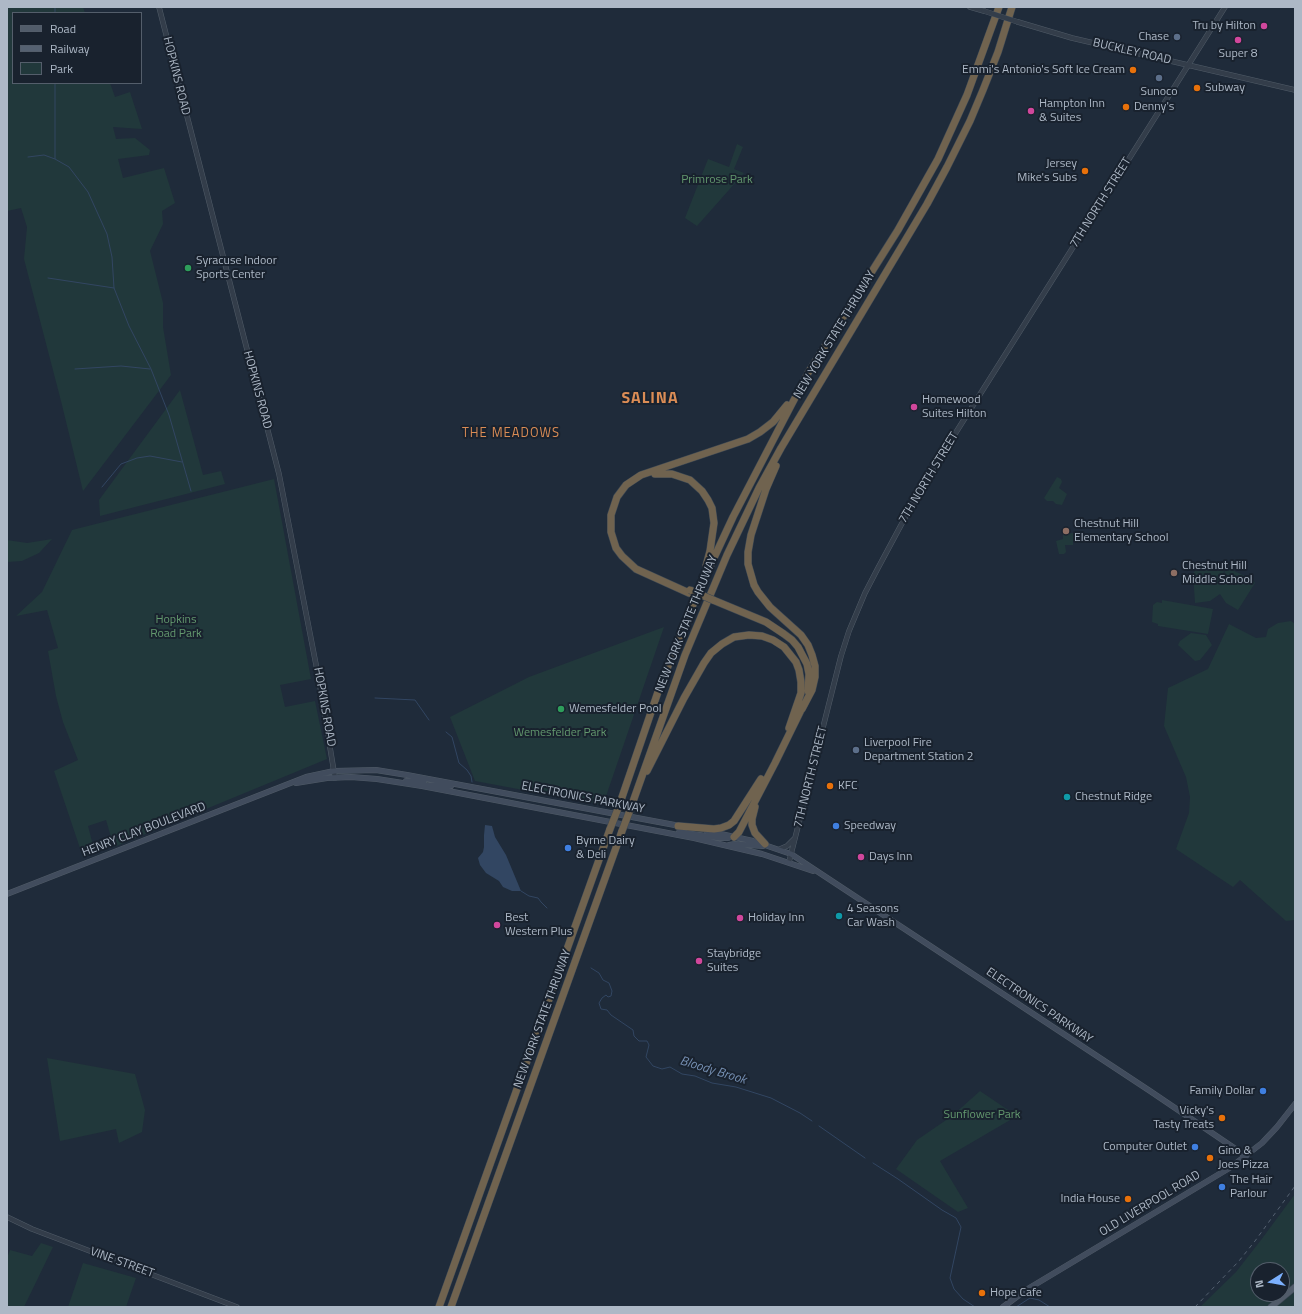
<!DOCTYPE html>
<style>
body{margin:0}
#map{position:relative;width:1302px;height:1314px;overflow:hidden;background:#1f2b3a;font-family:"Titillium Web",sans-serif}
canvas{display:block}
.frame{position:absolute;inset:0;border:8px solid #adb8c6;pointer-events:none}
.legend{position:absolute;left:12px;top:12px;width:130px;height:72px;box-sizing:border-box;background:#19222e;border:1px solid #545e6b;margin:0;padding:5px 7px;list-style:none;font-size:12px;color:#adb8c6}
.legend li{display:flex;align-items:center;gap:8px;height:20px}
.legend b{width:20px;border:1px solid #545e6b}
.north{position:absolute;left:1250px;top:1262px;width:40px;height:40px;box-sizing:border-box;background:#19222e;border:1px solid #545e6b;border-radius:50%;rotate:259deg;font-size:11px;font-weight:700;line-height:16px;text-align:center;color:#adb8c6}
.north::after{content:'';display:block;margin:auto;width:14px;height:18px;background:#7bb0fe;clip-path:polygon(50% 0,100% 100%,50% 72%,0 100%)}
</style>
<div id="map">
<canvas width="1302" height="1314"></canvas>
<div class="frame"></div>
<ul class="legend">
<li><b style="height:5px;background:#515c6a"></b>Road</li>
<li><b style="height:5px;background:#556171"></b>Railway</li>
<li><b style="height:11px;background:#21383b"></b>Park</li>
</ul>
<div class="north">N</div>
</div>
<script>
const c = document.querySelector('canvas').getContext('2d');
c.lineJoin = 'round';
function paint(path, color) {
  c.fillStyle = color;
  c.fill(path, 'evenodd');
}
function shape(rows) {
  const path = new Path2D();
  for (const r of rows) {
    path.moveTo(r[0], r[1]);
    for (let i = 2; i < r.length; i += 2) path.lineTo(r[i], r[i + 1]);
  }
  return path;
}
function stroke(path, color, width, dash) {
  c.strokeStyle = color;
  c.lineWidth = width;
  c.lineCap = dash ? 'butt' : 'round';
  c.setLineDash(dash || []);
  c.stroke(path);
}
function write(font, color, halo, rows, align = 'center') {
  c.font = font + ' "Titillium Web",sans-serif';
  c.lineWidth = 4;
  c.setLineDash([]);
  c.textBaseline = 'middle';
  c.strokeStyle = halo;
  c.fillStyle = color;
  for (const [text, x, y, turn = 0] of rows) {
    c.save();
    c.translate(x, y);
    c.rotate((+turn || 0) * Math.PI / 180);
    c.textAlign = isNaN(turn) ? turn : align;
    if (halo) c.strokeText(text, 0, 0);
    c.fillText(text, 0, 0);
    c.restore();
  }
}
const green = shape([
 [7,7,83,7,85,13,13,13,13,83,110,83,115,97,130,92,142,129,113,127,116,139,135,138,150,150,149,155,118,159,123,178,164,168,175,203,162,211,163,224,150,251,163,303,163,327,171,375,83,491,61,401,24,259,27,227,21,208,7,211],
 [737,144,743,147,734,169,744,173,697,226,685,218,708,159,729,167],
 [180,390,203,475,221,471,225,484,100,516,99,500],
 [1057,477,1061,479,1062,482,1059,488,1067,494,1062,505,1056,504,1053,501,1047,501,1044,498],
 [274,479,311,679,280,685,285,707,315,701,327,759,114,847,106,820,88,826,95,853,83,857,54,771,78,760,63,722,56,696,48,651,58,648,47,610,16,616,42,592,72,530],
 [1073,533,1073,545,1065,545,1066,552,1064,554,1059,554,1056,541,1063,539,1063,534],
 [52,539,39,553,22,561,7,562,7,540,27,543],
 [1226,567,1253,580,1255,583,1238,610,1226,603,1220,594,1210,601,1195,603,1193,573,1196,570,1224,569,1222,583],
 [1162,600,1213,609,1208,634,1158,626,1158,624,1152,622,1153,605,1157,602,1162,603],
 [1291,621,1295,624,1295,920,1286,921,1240,880,1233,887,1176,849,1189,813,1190,797,1186,777,1164,726,1168,688,1208,669,1229,624,1256,638,1266,637,1268,629,1278,623],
 [664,627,603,805,475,781,450,717,529,677],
 [1191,633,1206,635,1212,645,1200,660,1195,661,1178,645,1180,641],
 [47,1058,135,1074,145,1110,142,1132,119,1143,116,1129,60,1141],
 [980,1091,1017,1116,940,1161,968,1208,958,1212,896,1169,917,1140,952,1116],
 [1295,1194,1295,1307,1200,1307,1236,1272,1261,1240],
 [1258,1270,1282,1270,1282,1294,1258,1294],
 [41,1243,53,1247,24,1307,7,1307,7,1258,10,1250,32,1256],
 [83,1263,136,1278,126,1307,68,1307]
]);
const water = shape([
 [485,825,492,826,495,837,506,855,521,891,512,891,503,887,499,881,486,873,480,865,478,858,483,852,484,847,484,835]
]);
const stream = shape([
 [55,7,55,13],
 [55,83,55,159,69,167,88,192,107,234,112,257,114,288,129,326,151,369,169,415,191,491],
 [28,157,44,155,55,159],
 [48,278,114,288],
 [75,369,121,366,150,369],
 [102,487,121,464,137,458,150,456,182,462],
 [375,698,415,700,429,720],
 [446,732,452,737,459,763,467,770,471,776,472,782],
 [521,891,529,896,538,898,541,902,547,908],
 [591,968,599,973,603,980,609,983,612,991,611,996,608,997,606,995,602,998,599,1003,601,1009,607,1010,611,1015,633,1030,634,1036,639,1041,647,1041,649,1045,646,1057,653,1066,662,1069,670,1067,682,1074,695,1076,712,1083,736,1087,771,1098,800,1113,812,1121],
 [819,1126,865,1158],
 [873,1163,898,1179,942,1210,956,1218,961,1227,950,1278,954,1289,963,1299,975,1307],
 [1016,1307,1030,1298,1039,1300,1050,1307]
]);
const tertiary = shape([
 [159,7,279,474,319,680,335,778],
 [970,7,984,11],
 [1018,22,1072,38,1295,90],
 [780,849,787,846,794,839],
 [789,862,841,656,849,631,865,593,878,568,922,486,1225,7],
 [7,1217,32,1229,237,1307]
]);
const secondary = shape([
 [406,781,424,781],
 [296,783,327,778,351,777,377,779,422,786,694,838,762,854,813,871],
 [425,785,451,786],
 [707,831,753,841,791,854,1150,1091,1246,1156],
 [679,832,720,838,728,838],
 [729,845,735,844,763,846],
 [7,894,306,777,334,771,376,770,407,775,680,826],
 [1003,1307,1026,1290,1231,1167,1262,1143,1277,1127,1295,1104]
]);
const primary = shape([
 [1271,1307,1295,1287]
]);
const motorway = shape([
 [776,466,766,489,751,535,748,552,748,564,754,585,758,592,770,607,801,635,808,645,812,655,815,666,815,677,812,690,802,709],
 [655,474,672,474,690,480,702,491,708,500,712,508,714,523,710,551,706,566],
 [689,593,636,569,622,556,616,548,611,532,611,515,617,497,626,485,641,475,748,439,760,432,773,422,787,405],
 [713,600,766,622,784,634,792,640,798,647,807,664,809,674,808,691],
 [647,771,684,698,704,663,711,653,722,644,734,637,749,635,762,636,773,640,784,647,796,662,799,670,801,682,801,693,789,728],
 [619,806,660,686,699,590,733,517,808,373,898,230,938,159,967,95,999,7],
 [755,807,752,819,752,825,755,833,765,844],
 [630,810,685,655,727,555,759,488,781,448,927,204,947,167,970,121,983,90,998,52,1012,7],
 [678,826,714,829,721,828,729,825,734,821,761,779],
 [734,837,739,832,775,763,804,704],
 [439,1307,610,829],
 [451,1307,622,831]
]);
const rail = shape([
 [1195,1307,1239,1261,1255,1241,1295,1186]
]);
const tertiaryBridge = shape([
 [984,11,1018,22]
]);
const motorwayBridge = shape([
 [690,590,713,600],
 [610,829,619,806],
 [622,831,630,810]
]);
const markers = [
 [1264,26,4,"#d1479c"],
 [1177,37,4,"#5c6f8a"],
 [1238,40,4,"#d1479c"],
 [1133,70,4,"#e8710a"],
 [1159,78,4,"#5c6f8a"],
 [1197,88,4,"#e8710a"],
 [1126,107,4,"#e8710a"],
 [1031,111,4,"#d1479c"],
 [1085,171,4,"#e8710a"],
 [188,268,4,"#2e9e5b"],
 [914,407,4,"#d1479c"],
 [1066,531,4,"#8d6e63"],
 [1174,573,4,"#8d6e63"],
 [561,709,4,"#2e9e5b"],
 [856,750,4,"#5c6f8a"],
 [830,786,4,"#e8710a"],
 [1067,797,4,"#0f9aa8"],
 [836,826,4,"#3f7fe0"],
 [568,848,4,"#3f7fe0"],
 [861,857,4,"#d1479c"],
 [839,916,4,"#0f9aa8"],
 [740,918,4,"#d1479c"],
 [497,925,4,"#d1479c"],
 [699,961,4,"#d1479c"],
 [1263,1091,4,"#3f7fe0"],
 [1222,1118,4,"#e8710a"],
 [1195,1147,4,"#3f7fe0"],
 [1210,1158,4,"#e8710a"],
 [1222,1187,4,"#3f7fe0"],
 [1128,1199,4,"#e8710a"],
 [982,1293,4,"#e8710a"]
];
const poiNames = [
 ["Tru by Hilton",1256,26,"right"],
 ["Chase",1169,37,"right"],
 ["Super 8",1238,54,"center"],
 ["Emmi's Antonio's Soft Ice Cream",1125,70,"right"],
 ["Subway",1205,88],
 ["Sunoco",1159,92,"center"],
 ["Hampton Inn",1039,104],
 ["& Suites",1039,118],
 ["Denny's",1134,107],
 ["Jersey",1077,164,"right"],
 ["Mike's Subs",1077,178,"right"],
 ["Syracuse Indoor",196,261],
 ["Sports Center",196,275],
 ["Homewood",922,400],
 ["Suites Hilton",922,414],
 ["Chestnut Hill",1074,524],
 ["Elementary School",1074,538],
 ["Chestnut Hill",1182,566],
 ["Middle School",1182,580],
 ["Wemesfelder Pool",569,709],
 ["Liverpool Fire",864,743],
 ["Department Station 2",864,757],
 ["KFC",838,786],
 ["Chestnut Ridge",1075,797],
 ["Speedway",844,826],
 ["Byrne Dairy",576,841],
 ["& Deli",576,855],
 ["Days Inn",869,857],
 ["4 Seasons",847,909],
 ["Car Wash",847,923],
 ["Best",505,918],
 ["Western Plus",505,932],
 ["Holiday Inn",748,918],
 ["Staybridge",707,954],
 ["Suites",707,968],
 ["Family Dollar",1255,1091,"right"],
 ["Vicky's",1214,1111,"right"],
 ["Tasty Treats",1214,1125,"right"],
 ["Computer Outlet",1187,1147,"right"],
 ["Gino &",1218,1151],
 ["Joes Pizza",1218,1165],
 ["The Hair",1230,1180],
 ["Parlour",1230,1194],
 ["India House",1120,1199,"right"],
 ["Hope Cafe",990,1293]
];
const streetNames = [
 ["BUCKLEY ROAD",1132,52,13],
 ["HOPKINS ROAD",176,76,76],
 ["7TH NORTH STREET",1101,203,-58],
 ["NEW YORK STATE THRUWAY",835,335,-59],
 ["HOPKINS ROAD",257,390,75],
 ["7TH NORTH STREET",929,478,-59],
 ["NEW YORK STATE THRUWAY",687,624,-68],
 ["HOPKINS ROAD",324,707,80],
 ["7TH NORTH STREET",811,777,-76],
 ["ELECTRONICS PARKWAY",583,798,11],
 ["HENRY CLAY BOULEVARD",144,830,-21],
 ["ELECTRONICS PARKWAY",1039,1006,34],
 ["NEW YORK STATE THRUWAY",543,1019,-70],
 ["OLD LIVERPOOL ROAD",1150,1204,-31],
 ["VINE STREET",122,1263,20]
];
const parkNames = [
 ["Primrose Park",717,180],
 ["Hopkins",176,620],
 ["Road Park",176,634],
 ["Wemesfelder Park",560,733],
 ["Sunflower Park",982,1115]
];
const neighbourhoodNames = [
 ["THE MEADOWS",511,434]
];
const waterNames = [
 ["Bloody Brook",713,1071,17]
];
const districtNames = [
 ["SALINA",650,399]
];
paint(green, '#21383b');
paint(water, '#324662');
stroke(stream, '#324662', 1);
stroke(tertiary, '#505b67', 5.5);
stroke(secondary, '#505b67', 6);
stroke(primary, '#3c4653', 7);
stroke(motorway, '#3d4854', 8);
stroke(tertiary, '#333d4a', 4.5);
stroke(secondary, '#414c5d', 5);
stroke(primary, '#515c6a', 6);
stroke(motorway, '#70634f', 7);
stroke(rail, '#556171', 1, [4, 4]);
stroke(tertiaryBridge, '#505b67', 5.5, []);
stroke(motorwayBridge, '#3d4854', 8, []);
stroke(tertiaryBridge, '#333d4a', 4.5);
stroke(motorwayBridge, '#70634f', 7);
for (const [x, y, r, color] of markers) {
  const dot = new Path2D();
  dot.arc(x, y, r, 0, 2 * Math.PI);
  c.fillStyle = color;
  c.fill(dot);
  stroke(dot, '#19222e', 1.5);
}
write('12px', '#adb8c6', '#19222e', poiNames, 'left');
write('12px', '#adb8c6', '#19222e', streetNames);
write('12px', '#63986e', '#19222e', parkNames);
c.letterSpacing = '1px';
write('13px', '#da8c55', '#19222e', neighbourhoodNames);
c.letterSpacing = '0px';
write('italic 13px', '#748eb1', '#19222e', waterNames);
c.letterSpacing = '1px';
write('bold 16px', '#da8c55', '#19222e', districtNames);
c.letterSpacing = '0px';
</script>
